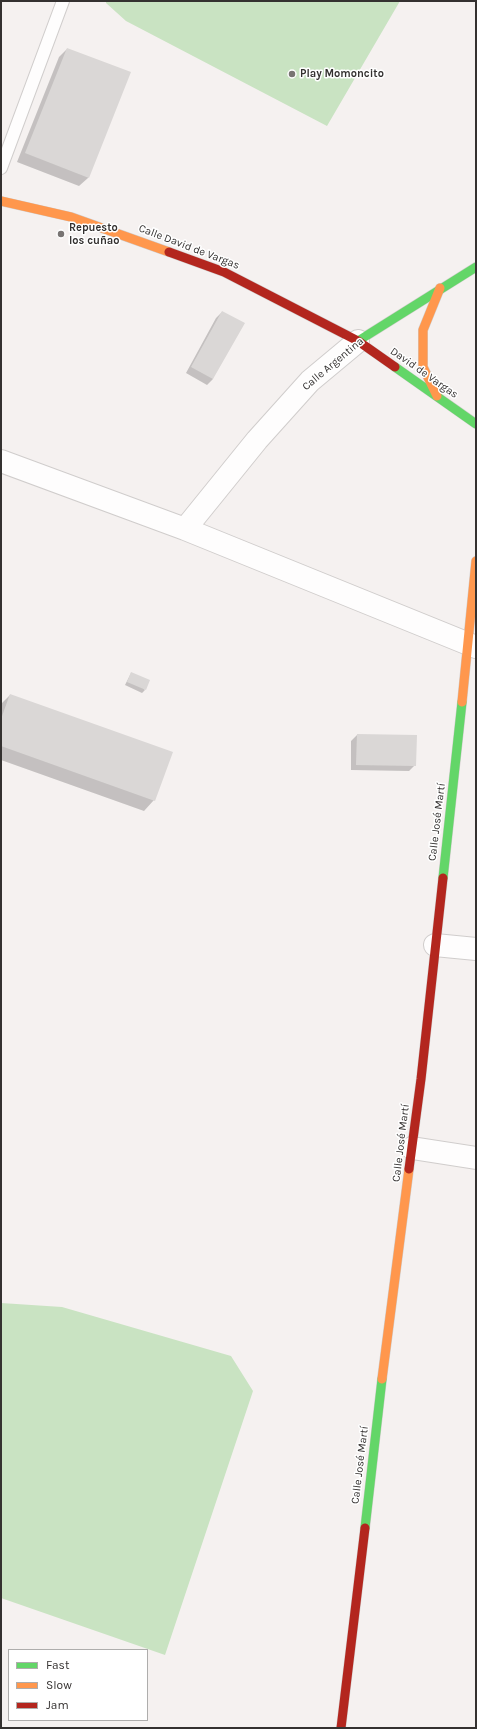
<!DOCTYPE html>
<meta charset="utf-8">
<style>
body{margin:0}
#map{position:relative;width:477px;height:1729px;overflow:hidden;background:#f5f1f0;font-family:Karla,sans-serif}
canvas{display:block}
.frame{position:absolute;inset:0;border:2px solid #343130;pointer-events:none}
.legend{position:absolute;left:8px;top:1649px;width:140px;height:72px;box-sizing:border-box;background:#fff;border:1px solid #aeadac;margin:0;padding:5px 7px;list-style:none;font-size:12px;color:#343130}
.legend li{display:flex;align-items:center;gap:8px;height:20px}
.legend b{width:20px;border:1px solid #aeadac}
</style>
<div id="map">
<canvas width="477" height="1729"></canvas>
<div class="frame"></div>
<ul class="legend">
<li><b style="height:5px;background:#63d668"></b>Fast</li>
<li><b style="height:5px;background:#ff974d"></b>Slow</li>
<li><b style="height:5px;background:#b3261e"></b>Jam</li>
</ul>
</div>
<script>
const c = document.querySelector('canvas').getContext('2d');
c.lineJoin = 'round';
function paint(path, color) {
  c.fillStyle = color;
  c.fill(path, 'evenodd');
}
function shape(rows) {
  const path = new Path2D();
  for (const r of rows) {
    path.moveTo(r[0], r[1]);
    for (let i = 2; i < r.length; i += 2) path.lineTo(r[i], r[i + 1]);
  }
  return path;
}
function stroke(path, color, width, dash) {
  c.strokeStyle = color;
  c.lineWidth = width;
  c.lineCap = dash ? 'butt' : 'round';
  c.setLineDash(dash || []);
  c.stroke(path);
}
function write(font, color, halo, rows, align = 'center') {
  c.font = font + ' Karla,sans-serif';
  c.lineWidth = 3;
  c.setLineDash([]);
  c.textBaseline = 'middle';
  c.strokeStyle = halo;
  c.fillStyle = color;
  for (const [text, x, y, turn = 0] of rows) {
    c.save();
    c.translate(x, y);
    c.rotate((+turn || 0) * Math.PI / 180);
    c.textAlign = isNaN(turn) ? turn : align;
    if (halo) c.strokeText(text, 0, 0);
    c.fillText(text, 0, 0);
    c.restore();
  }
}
const green = shape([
 [106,1,400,1,327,126,126,21,106,3],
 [1,1303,62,1307,231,1356,253,1391,165,1655,1,1598]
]);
const shadow = shape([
 [67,49,129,73,88,178,79,186,17,162,59,57],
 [222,312,213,379,207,385,186,373,216,318],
 [131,673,145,690,142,693,125,685],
 [10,695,154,800,144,811,1,760,1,704],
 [357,735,415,765,409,771,351,770,351,741]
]);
const building = shape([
 [67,48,131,72,89,178,25,153],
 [222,311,245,323,213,379,191,367],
 [131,672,150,680,146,690,127,682],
 [10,694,173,752,155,801,1,746,1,719],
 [357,734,417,735,416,766,356,765]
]);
const lane = shape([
 [1,168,63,1]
]);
const street = shape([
 [1,461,185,529,476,647],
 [185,529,257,440,310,381,358,341],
 [435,945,476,949],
 [412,1148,476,1158]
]);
const fast = shape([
 [358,341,476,267],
 [395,367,476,424],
 [443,878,462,702],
 [365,1528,382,1379]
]);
const slow = shape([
 [1,201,71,217,169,252],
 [437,396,423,367,423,330,440,288],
 [462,702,476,561],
 [382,1379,409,1169]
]);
const jam = shape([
 [169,252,224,272,358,341,395,367],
 [409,1169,421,1079,443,878],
 [341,1728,365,1528]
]);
const markers = [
 [292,74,4,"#787473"],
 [61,234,4,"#787473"]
];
const poiNames = [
 ["Play Momoncito",300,74],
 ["Repuesto",69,228],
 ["los cuñao",69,241]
];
const streetNames = [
 ["Calle David de Vargas",189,247,21],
 ["Calle Argentina",333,364,-40],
 ["David de Vargas",424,373,35],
 ["Calle José Martí",437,822,-83],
 ["Calle José Martí",401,1143,-83],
 ["Calle José Martí",360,1465,-83]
];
paint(green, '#c9e3c2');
paint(shadow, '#0003');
paint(building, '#dad7d6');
stroke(lane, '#d0cdcc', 14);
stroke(street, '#d0cdcc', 24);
stroke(fast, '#d0cdcc', 10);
stroke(slow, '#d0cdcc', 10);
stroke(jam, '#d0cdcc', 10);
stroke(lane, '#fefdfd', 12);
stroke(street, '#fefdfd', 22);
stroke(fast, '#63d668', 9);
stroke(slow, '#ff974d', 9);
stroke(jam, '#b3261e', 9);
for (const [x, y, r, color] of markers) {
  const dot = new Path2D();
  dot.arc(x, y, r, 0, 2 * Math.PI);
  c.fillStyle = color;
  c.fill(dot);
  stroke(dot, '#fff', 1.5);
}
write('bold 11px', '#343130', '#fff', poiNames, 'left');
write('11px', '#343130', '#fff', streetNames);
</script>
